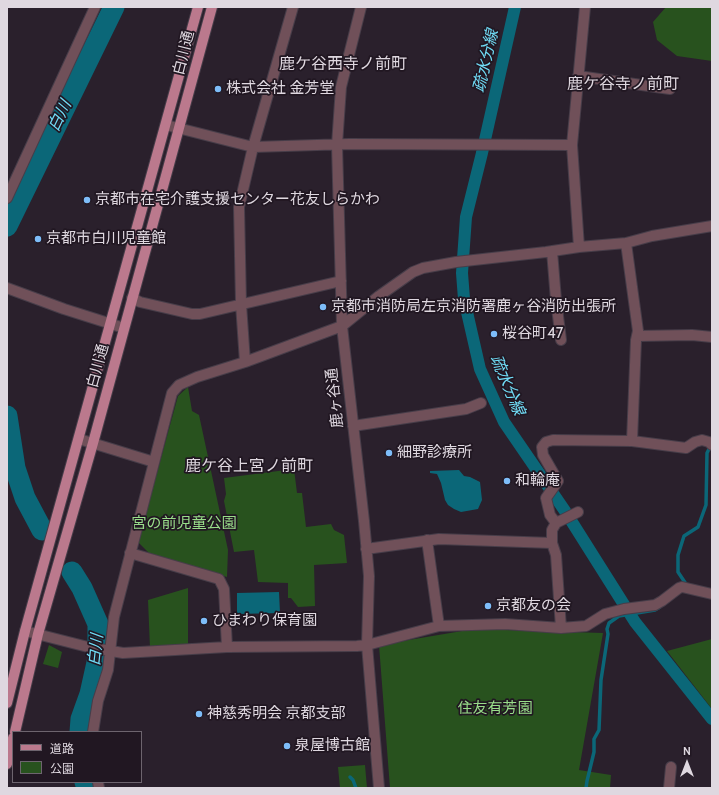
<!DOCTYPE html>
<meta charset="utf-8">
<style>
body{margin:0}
#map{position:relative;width:719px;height:795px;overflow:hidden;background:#2a202c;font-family:Cabin,"Noto Sans JP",sans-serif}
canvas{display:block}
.frame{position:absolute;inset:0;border:8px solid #dfd8e0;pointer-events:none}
.legend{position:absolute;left:12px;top:731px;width:130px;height:52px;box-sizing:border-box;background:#211722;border:1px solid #6d646e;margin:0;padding:5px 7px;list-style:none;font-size:12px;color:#dfd8e0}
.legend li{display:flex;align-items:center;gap:8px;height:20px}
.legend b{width:20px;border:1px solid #6d646e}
.north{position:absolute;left:667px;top:743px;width:40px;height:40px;-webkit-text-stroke:3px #211722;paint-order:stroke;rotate:0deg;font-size:11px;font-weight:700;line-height:16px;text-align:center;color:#dfd8e0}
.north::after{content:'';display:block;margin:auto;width:14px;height:18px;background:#dfd8e0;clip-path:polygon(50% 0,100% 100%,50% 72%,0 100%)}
</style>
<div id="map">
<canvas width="719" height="795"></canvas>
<div class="frame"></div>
<ul class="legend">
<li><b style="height:5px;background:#bb798d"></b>道路</li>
<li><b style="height:11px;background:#28521e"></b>公園</li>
</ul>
<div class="north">N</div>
</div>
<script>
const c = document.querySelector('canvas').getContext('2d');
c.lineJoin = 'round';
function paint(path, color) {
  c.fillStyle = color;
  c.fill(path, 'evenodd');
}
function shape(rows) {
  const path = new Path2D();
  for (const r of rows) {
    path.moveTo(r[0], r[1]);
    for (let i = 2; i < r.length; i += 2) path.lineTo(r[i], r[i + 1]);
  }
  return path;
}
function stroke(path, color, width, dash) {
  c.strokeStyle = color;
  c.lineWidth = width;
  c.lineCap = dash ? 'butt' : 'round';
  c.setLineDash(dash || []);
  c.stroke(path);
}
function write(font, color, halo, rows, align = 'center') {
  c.font = font + ' Cabin,"Noto Sans JP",sans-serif';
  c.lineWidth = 3.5;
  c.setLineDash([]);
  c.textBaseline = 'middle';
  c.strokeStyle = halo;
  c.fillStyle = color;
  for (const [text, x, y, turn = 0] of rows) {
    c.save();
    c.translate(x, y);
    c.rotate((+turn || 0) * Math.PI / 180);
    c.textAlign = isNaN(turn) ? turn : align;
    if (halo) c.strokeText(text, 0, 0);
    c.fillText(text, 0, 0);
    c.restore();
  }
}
const green = shape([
 [666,7,712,7,712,61,677,56,657,40,653,22],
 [188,387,192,411,199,415,228,550,227,577,149,553,138,542,178,396],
 [294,469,297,493,302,493,306,527,331,524,334,530,344,535,347,563,314,565,315,606,298,607,291,598,288,598,288,583,258,582,254,550,234,552,224,501,226,494,224,478],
 [188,588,188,646,150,648,148,600],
 [474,629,603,633,579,770,611,775,610,788,390,788,379,645],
 [712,639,712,709,667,651],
 [49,645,62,652,58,668,43,664],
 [365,765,367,788,340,788,338,767]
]);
const water = shape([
 [459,470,464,476,470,477,480,482,482,500,478,509,461,512,454,509,448,505,445,500,441,483,437,474,430,473,430,471],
 [279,592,280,613,237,614,237,593]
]);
const stream = shape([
 [686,584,678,572,678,555,684,536,698,527,706,505,707,453,711,445],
 [350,777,353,780,356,788],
 [586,788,587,781,594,752,594,739,599,730,601,680,608,634,607,629,609,623,619,616,655,610,660,607]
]);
const canal = shape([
 [515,7,482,153,466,217,462,273,464,299,480,369,504,422,565,511,635,622,712,719]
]);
const river = shape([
 [7,226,114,7],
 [7,416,15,468,25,498,42,530],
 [72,572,82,588,98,624,98,658,90,694,81,719,80,732],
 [85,782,87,788]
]);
const minor = shape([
 [361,7,341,87,337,145,342,326,364,521,369,576,367,645,379,788],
 [578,76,670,89],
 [166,125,253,147,349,144,572,145],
 [7,198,95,7],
 [626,243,638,331,636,340,632,441],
 [579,247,572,145,585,7],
 [552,251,556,300,561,340],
 [7,288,64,309,124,328],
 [132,298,140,302,192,314,200,314,341,281],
 [637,336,692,335,712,337],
 [245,362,241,304,239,207,253,147,293,7],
 [353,426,466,409,481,403],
 [79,439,154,462],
 [556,523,550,515,546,498,558,481,543,455,542,447,546,442,553,440,632,441,686,448,695,442,702,440,709,442,712,445],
 [427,540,439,626],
 [366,549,439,539,552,543],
 [130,553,219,579,224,589,227,647],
 [561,628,556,555,552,543,552,530,556,523,578,512],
 [25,631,88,647,123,653,227,647,357,646,367,645,439,626,505,624,561,628,586,626,605,614,624,609,655,605,662,601,679,588,682,587,712,594],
 [93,732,98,701,108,670,114,617,172,393,179,385,197,377,245,362,342,326,379,296,413,272,423,268,456,262,546,252,579,247,626,243,652,236,712,226],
 [98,782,99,788],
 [669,788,671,767]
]);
const major = shape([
 [7,703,25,631,198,7],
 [15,732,38,634,93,443,212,7],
 [7,764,13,738]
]);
const markers = [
 [218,89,4,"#7ebdf9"],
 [87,200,4,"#7ebdf9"],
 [38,239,4,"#7ebdf9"],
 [323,307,4,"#7ebdf9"],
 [494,334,4,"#7ebdf9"],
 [389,453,4,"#7ebdf9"],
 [507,481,4,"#7ebdf9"],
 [488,606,4,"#7ebdf9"],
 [204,621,4,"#7ebdf9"],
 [199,714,4,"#7ebdf9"],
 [287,746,4,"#7ebdf9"]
];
const streetNames = [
 ["白川通",184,53,-76],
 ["白川通",98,366,-75],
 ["鹿ヶ谷通",335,398,-96]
];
const poiNames = [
 ["株式会社 金芳堂",226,89],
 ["京都市在宅介護支援センター花友しらかわ",95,200],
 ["京都市白川児童館",46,239],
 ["京都市消防局左京消防署鹿ヶ谷消防出張所",331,307],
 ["桜谷町47",502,334],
 ["細野診療所",397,453],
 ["和輪庵",515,481],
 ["京都友の会",496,606],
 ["ひまわり保育園",212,621],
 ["神慈秀明会 京都支部",207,714],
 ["泉屋博古館",295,746]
];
const parkNames = [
 ["宮の前児童公園",184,524],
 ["住友有芳園",495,709]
];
const waterNames = [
 ["疏水分線",486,61,-77],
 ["白川",60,116,-64],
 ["疏水分線",507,385,67],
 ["白川",96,650,-84]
];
const neighbourhoodNames = [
 ["鹿ケ谷西寺ノ前町",343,64],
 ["鹿ケ谷寺ノ前町",623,84],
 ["鹿ケ谷上宮ノ前町",249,466]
];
paint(green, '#28521e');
paint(water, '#0b6778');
stroke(stream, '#0b6778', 3.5);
stroke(canal, '#0b6778', 12);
stroke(river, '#0b6778', 21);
stroke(minor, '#473d49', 12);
stroke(major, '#473d49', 12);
stroke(minor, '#705059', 10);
stroke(major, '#bb798d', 10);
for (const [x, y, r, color] of markers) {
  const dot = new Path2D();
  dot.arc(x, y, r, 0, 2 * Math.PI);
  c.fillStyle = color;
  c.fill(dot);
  stroke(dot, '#211722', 1.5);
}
write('15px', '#dfd8e0', '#211722', streetNames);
write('15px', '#dfd8e0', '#211722', poiNames, 'left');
write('15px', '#99dd8a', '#211722', parkNames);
write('italic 16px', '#71ddf7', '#211722', waterNames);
write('16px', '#dfd8e0', '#211722', neighbourhoodNames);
</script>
